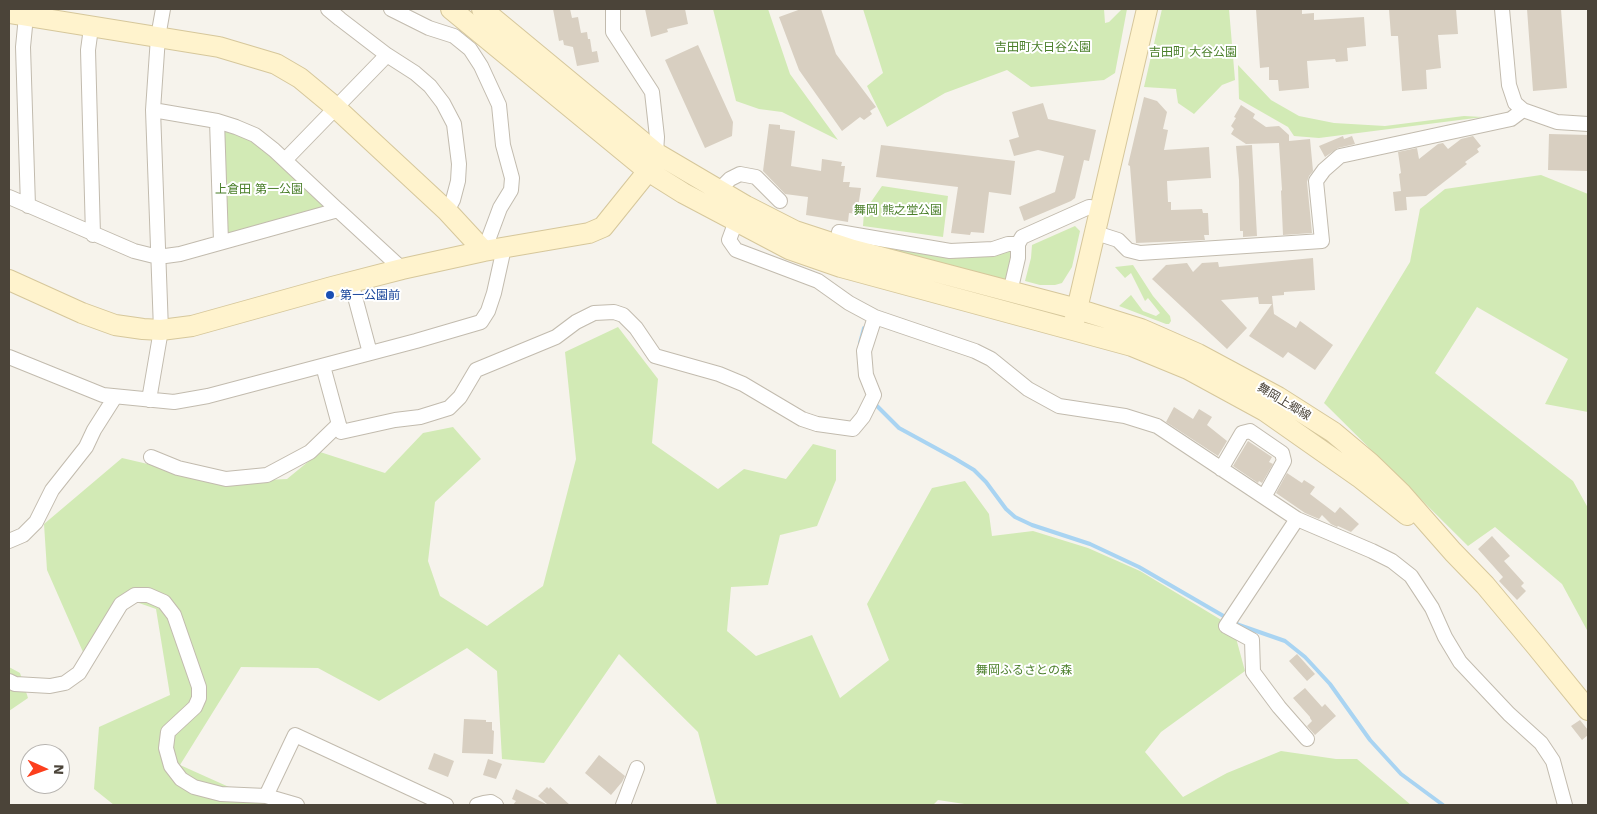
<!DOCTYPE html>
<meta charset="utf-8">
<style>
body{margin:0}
#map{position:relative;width:1597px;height:814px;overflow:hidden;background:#f6f3ec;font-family:"Work Sans",sans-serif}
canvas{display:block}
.frame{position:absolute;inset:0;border:10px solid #4b4439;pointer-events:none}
.north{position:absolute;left:20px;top:744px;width:50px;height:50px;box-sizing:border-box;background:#fff;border:1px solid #b7b4b0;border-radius:50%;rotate:92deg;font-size:14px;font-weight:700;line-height:20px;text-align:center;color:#4b4439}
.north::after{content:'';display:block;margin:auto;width:18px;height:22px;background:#fc3f1d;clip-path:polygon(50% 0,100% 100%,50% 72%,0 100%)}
</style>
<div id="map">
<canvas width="1597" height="814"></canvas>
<div class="frame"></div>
<div class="north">N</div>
</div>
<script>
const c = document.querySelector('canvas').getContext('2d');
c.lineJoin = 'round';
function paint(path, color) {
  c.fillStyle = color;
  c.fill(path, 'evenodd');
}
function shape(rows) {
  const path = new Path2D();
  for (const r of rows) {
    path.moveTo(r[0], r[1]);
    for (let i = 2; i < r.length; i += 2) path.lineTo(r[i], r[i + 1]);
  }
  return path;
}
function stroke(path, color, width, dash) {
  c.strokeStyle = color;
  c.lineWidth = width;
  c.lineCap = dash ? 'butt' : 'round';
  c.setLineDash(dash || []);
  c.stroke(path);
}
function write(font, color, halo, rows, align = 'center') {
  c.font = font + ' "Work Sans","Noto Sans JP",sans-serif';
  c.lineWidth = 4;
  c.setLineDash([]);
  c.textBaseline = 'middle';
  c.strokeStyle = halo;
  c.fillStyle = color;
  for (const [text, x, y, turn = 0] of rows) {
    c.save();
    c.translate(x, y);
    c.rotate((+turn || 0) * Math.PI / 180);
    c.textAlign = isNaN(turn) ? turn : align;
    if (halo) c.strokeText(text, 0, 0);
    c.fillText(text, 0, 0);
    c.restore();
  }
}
const green = shape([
 [713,9,768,9,790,74,838,140,782,112,759,109,736,101],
 [863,9,1104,9,1105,23,1109,22,1122,9,1127,9,1115,73,1104,80,1031,87,1007,70,945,93,887,127,867,86,883,73],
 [1162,9,1229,9,1235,80,1222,85,1194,114,1178,103,1176,89,1144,87],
 [1238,65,1271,100,1299,116,1334,123,1385,126,1464,116,1483,117,1319,138,1294,136,1288,127,1239,99],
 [228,130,253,140,323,203,322,209,231,235,226,231,222,133],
 [1541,175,1588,194,1588,412,1545,404,1568,359,1477,307,1435,373,1573,481,1588,508,1588,632,1562,584,1495,527,1468,546,1324,403,1410,262,1420,209,1445,189],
 [882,186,948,196,943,237,863,226,864,212],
 [1075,226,1080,231,1072,267,1062,283,1055,285,1040,285,1025,281,1031,258,1032,245],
 [877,247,964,258,980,256,1008,250,1013,256,1007,278,1003,280],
 [1133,265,1153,296,1170,316,1171,321,1169,324,1166,324,1119,306,1131,295,1143,311,1156,316,1160,313,1148,298,1145,301,1131,273,1125,278,1115,267],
 [618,327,658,379,652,443,718,489,744,469,786,479,813,444,836,450,836,480,817,526,780,535,768,585,731,587,727,631,756,656,812,635,840,698,889,660,867,604,932,488,965,481,989,514,992,536,1033,531,1088,548,1140,571,1233,627,1245,671,1161,732,1145,752,1183,797,1227,773,1281,751,1336,759,1357,759,1411,805,971,805,938,800,933,805,717,805,698,732,619,654,544,763,502,759,497,671,467,648,379,701,318,668,241,667,180,765,269,805,114,805,94,789,99,727,170,695,156,609,119,596,83,652,47,570,44,524,122,458,225,482,287,479,320,452,385,473,423,433,453,427,481,459,435,502,428,561,440,596,487,626,543,586,576,459,565,352],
 [9,667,20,673,28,698,9,711]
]);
const stream = shape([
 [860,343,864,328],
 [874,403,899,428,954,458,974,470,986,482,1006,509,1015,517,1032,525,1090,544,1139,567,1239,625,1285,641,1305,657,1330,684,1370,740,1401,774,1443,805]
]);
const building = shape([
 [553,9,570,9,572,18,578,17,581,33,587,32,588,39,590,39,592,52,597,51,599,62,577,66,573,47,564,45,563,40,559,41],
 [645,9,685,9,688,24,667,29,668,32,651,37],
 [801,9,821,9,836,54,876,107,870,111,872,114,864,120,860,117,842,131,799,70,779,17],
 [1256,9,1302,9,1302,14,1314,13,1314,20,1364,17,1366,46,1347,48,1348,61,1336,62,1335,59,1307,61,1309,88,1279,91,1278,80,1269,80,1269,67,1260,68],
 [1389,9,1456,9,1458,34,1438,35,1441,68,1426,70,1427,89,1402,91,1398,36,1391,36],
 [1527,9,1561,9,1567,88,1533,91],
 [698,45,733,122,732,136,705,148,665,60],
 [1144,97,1157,101,1167,112,1163,129,1168,130,1164,150,1209,147,1211,178,1167,181,1168,202,1171,202,1171,210,1202,209,1203,213,1208,213,1209,235,1204,235,1205,240,1136,243,1130,166,1128,165],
 [1043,103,1048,119,1096,130,1089,161,1084,160,1075,198,1071,201,1024,221,1019,207,1055,192,1064,156,1038,150,1014,156,1009,140,1019,137,1012,112],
 [1241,105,1255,114,1253,118,1266,127,1279,126,1289,135,1289,141,1310,139,1313,171,1309,176,1307,182,1312,233,1283,235,1281,191,1282,190,1279,143,1246,144,1231,134,1234,129,1231,126,1236,118,1234,117],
 [769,124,780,125,780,129,795,131,791,166,821,171,822,159,842,162,841,166,845,166,843,182,850,182,849,187,861,188,857,214,849,213,848,222,806,215,808,197,785,194,763,171],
 [1549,134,1588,135,1588,171,1548,170],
 [1343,136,1344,139,1352,136,1355,144,1338,148,1325,157,1319,146],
 [1473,136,1481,146,1477,149,1479,152,1465,162,1467,164,1426,196,1406,197,1407,210,1395,211,1393,192,1401,191,1399,174,1401,173,1398,152,1417,148,1419,159,1438,144,1443,143,1448,149,1461,139],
 [881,145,1015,161,1011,195,989,192,984,233,971,232,970,235,951,233,958,187,876,177],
 [1252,145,1257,236,1243,237,1243,231,1240,231,1239,180,1236,146],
 [1313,258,1315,290,1284,292,1284,295,1272,296,1274,314,1296,328,1300,321,1333,345,1315,370,1288,352,1283,358,1249,336,1272,304,1259,304,1258,297,1221,300,1247,328,1227,349,1152,279,1166,265,1187,263,1193,272,1202,263,1218,262,1219,267],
 [1174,407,1193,419,1199,409,1212,417,1207,425,1227,441,1218,456,1166,422],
 [1248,441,1272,457,1269,462,1273,464,1262,483,1259,481,1258,483,1233,466],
 [1287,473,1302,483,1304,480,1315,487,1310,494,1335,513,1340,507,1359,524,1351,532,1338,526,1337,527,1331,524,1322,515,1319,519,1305,513,1276,493],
 [1492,536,1510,556,1504,561,1524,583,1521,586,1526,591,1517,600,1499,581,1503,577,1478,549],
 [1297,654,1315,674,1307,681,1289,661],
 [1305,688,1322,707,1325,704,1336,716,1315,735,1307,726,1312,721,1310,718,1310,717,1293,698],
 [464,719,486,720,486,722,492,722,492,730,494,731,493,754,462,753],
 [1580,720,1588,730,1588,735,1582,740,1571,726],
 [434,753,454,761,448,777,428,769],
 [599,755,625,776,622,782,611,795,585,773],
 [488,759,502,764,496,779,483,775],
 [547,787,549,789,550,787,570,805,513,805,516,801,512,799,516,789,548,805,538,796]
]);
const street = shape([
 [328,9,340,19,387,55,415,73,430,86,443,103,454,124,459,164,458,181,453,200,447,211],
 [391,9,429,28,454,36,470,49,481,66,499,105,503,145,512,178,511,190,500,208,484,251],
 [613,9,613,32,652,92,657,137,656,153],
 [1502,9,1509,85,1515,103,1523,110,1557,122,1588,124],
 [26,16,23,47,28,206],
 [91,28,88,50,93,235],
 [153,110,217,121,236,127,255,135,274,150,338,210],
 [217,121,221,242],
 [285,160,387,55],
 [719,190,730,179,740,174,756,177,780,201],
 [9,197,134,251,158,257,180,254,338,210,402,269],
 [736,221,729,240,736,250,818,281,849,303,875,317,975,351,991,359,1028,389,1059,406,1125,416,1157,426,1297,519,1372,551,1392,561,1411,576,1432,608,1445,637,1460,662,1509,714,1541,743,1553,761,1565,805],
 [839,232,950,251,993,249,1008,244,1018,244],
 [1096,233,1118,240,1128,250,1140,253,1322,241,1316,181,1324,170,1340,156,1511,119,1523,110],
 [351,282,370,353],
 [1010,292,1018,258,1018,244,1022,237,1089,207,1101,209],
 [9,357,103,395,174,402,208,396,416,341,481,322,488,311,494,293,504,248],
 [323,366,341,432,395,420,420,417,449,408,460,397,476,370,556,337,576,322,594,313,614,312,623,315,636,328,655,356,719,374,743,384,802,419,817,424,853,429,863,417,874,395,866,375,864,351,875,317],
 [149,400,161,330,153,110,158,37,163,9],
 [151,457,178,468,226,479,267,475,310,452,339,424],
 [1221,469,1242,433,1250,431,1282,453,1284,461,1264,497],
 [1297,519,1226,626,1252,640,1253,672,1279,707,1307,739],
 [9,541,23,535,36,522,52,490,86,447,94,430,115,397],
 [9,681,15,684,50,686,65,683,79,673,121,604,135,595,148,595,164,602,174,615,199,687,199,698,195,707,168,732,166,748,171,766,181,779,194,787,221,794,266,796,297,805],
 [266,796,295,735,446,805],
 [477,805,484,803,491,802,496,805],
 [623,805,637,768]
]);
const secondary = shape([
 [451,9,648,171,683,193,789,249,841,267,1132,346,1188,369,1265,411,1359,477,1407,515],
 [482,9,656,153,746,206,795,231,853,250,1077,309,1141,329,1198,354,1278,397,1333,432,1370,463,1402,494,1453,552,1485,585,1536,646,1588,710],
 [9,13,219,47,276,64,300,78,335,107,447,211,484,251],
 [9,280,82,313,115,325,143,329,161,330,192,326,332,287,402,269,484,251,589,233,603,227,648,171,653,159],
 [1074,322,1147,9]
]);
const markers = [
 [330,295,5,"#1a4fb4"]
];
const parkNames = [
 ["吉田町大日谷公園",1043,47],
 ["吉田町 大谷公園",1193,52],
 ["上倉田 第一公園",259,189],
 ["舞岡 熊之堂公園",898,210],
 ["舞岡ふるさとの森",1024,670]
];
const transitNames = [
 ["第一公園前",340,295]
];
const streetNames = [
 ["舞岡上郷線",1284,402,31]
];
paint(green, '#d2eab5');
stroke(stream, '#a9d4f2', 4);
paint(building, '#d8cfc1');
stroke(street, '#c2bbae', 16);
stroke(secondary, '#d6c79b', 22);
stroke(street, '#fff', 14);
stroke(secondary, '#fff3cd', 20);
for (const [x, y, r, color] of markers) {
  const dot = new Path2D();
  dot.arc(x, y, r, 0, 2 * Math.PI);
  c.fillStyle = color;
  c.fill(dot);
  stroke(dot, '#fff', 2);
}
write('12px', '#4a7f2a', '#fff', parkNames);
write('12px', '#164399', '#fff', transitNames, 'left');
write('12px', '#4b4439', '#fff', streetNames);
</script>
